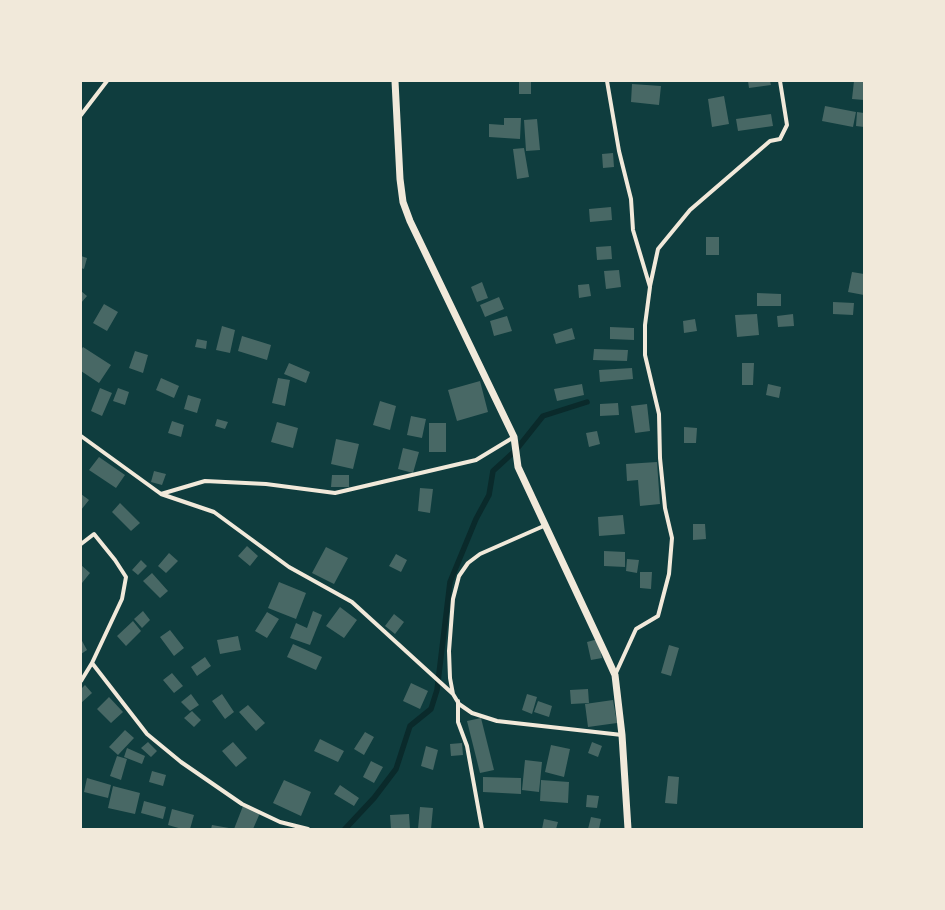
<!DOCTYPE html>
<style>
body{margin:0}
#map{position:relative;width:945px;height:910px;overflow:hidden;background:#0f3d3e;font-family:Roboto,sans-serif}
canvas{display:block}
.frame{position:absolute;inset:0;border:82px solid #f1e9da;pointer-events:none}
</style>
<div id="map">
<canvas width="945" height="910"></canvas>
<div class="frame"></div>
</div>
<script>
const c = document.querySelector('canvas').getContext('2d');
c.lineJoin = 'round';
function shape(rows) {
  const path = new Path2D();
  for (const r of rows) {
    path.moveTo(r[0], r[1]);
    for (let i = 2; i < r.length; i += 2) path.lineTo(r[i], r[i + 1]);
  }
  return path;
}
function stroke(path, color, width, dash) {
  c.strokeStyle = color;
  c.lineWidth = width;
  c.lineCap = dash ? 'butt' : 'round';
  c.setLineDash(dash || []);
  c.stroke(path);
}
function paint(path, color) {
  c.fillStyle = color;
  c.fill(path, 'evenodd');
}
const stream = shape([
 [345,829,374,798,396,769,410,726,431,709,437,690,450,582,476,519,489,495,493,471,516,450,543,416,587,402]
]);
const building = shape([
 [519,81,531,81,531,94,519,94],
 [748,81,770,81,771,85,749,88],
 [854,81,864,81,864,100,852,99],
 [632,84,661,86,659,105,631,102],
 [724,96,729,124,712,127,708,99],
 [825,106,856,112,853,127,822,121],
 [857,112,864,113,864,127,856,126],
 [771,114,773,126,738,131,736,119],
 [504,118,521,118,520,139,489,137,489,124,504,125],
 [537,119,540,150,526,151,524,120],
 [524,148,529,177,517,179,513,149],
 [613,153,614,167,603,168,602,154],
 [611,207,612,220,590,222,589,209],
 [706,237,719,237,719,255,706,255],
 [611,246,612,259,597,260,596,247],
 [81,256,87,258,84,269,81,268],
 [619,270,621,287,606,289,604,271],
 [852,272,864,274,864,295,848,292],
 [482,282,488,298,477,302,471,287],
 [589,284,591,296,579,298,578,285],
 [81,291,87,296,81,303],
 [757,293,781,294,781,306,757,306],
 [499,297,504,309,485,317,480,305],
 [833,302,854,303,853,315,833,314],
 [104,304,118,312,107,331,93,323],
 [757,314,759,335,737,337,735,315],
 [793,314,794,326,778,327,777,316],
 [507,316,512,331,494,336,490,321],
 [695,319,697,331,684,333,683,321],
 [222,326,235,330,230,353,216,350],
 [610,327,634,328,634,340,610,339],
 [572,328,575,339,556,344,553,334],
 [242,336,271,345,267,360,238,351],
 [197,339,207,341,206,349,195,347],
 [83,347,111,365,99,383,81,371,81,350],
 [594,349,628,350,627,361,593,360],
 [135,351,148,355,143,373,129,368],
 [289,363,310,372,306,383,284,374],
 [742,363,754,363,753,385,742,385],
 [632,368,633,379,600,382,599,370],
 [161,378,179,386,174,398,156,390],
 [278,378,290,380,285,406,272,403],
 [480,381,488,412,457,421,448,390],
 [582,384,584,395,557,401,554,389],
 [768,384,781,387,779,398,766,395],
 [100,388,112,393,102,416,91,411],
 [118,388,129,392,125,405,113,401],
 [188,395,201,399,197,413,184,409],
 [380,401,396,406,390,430,373,425],
 [618,403,619,415,600,416,600,404],
 [647,404,650,431,635,433,631,406],
 [411,416,426,419,422,438,407,435],
 [217,419,228,422,225,429,215,426],
 [172,421,184,425,181,437,168,433],
 [277,422,298,428,293,448,271,442],
 [429,423,446,423,446,452,429,452],
 [684,427,697,428,696,443,684,443],
 [597,431,600,444,589,447,586,433],
 [336,439,359,444,353,469,331,464],
 [403,448,419,452,413,473,398,469],
 [99,457,125,475,116,488,89,470],
 [657,462,660,504,640,506,638,480,627,481,626,464],
 [154,471,166,474,162,485,151,482],
 [332,475,349,475,349,487,331,487],
 [420,488,433,489,430,513,418,511],
 [81,494,89,500,81,510],
 [120,503,140,523,131,531,112,512],
 [623,515,625,534,599,536,598,517],
 [693,524,705,524,706,539,693,540],
 [247,546,258,556,250,566,238,556],
 [326,547,348,558,334,584,312,573],
 [604,551,625,552,625,567,604,566],
 [169,553,178,561,166,573,158,566],
 [396,554,407,560,401,572,389,566],
 [627,559,639,560,637,573,626,571],
 [141,560,147,566,138,575,132,570],
 [81,565,90,573,82,583,81,581],
 [640,572,652,572,651,589,640,588],
 [152,573,168,591,160,598,143,581],
 [279,582,306,593,296,619,268,608],
 [340,607,357,620,344,638,326,626],
 [143,611,150,620,142,628,134,619],
 [313,611,322,615,310,645,290,638,296,623,307,628],
 [267,612,279,619,267,638,255,631],
 [394,614,404,622,395,634,385,626],
 [133,621,141,631,126,646,117,636],
 [170,630,184,648,174,656,160,637],
 [238,636,241,650,220,654,217,640],
 [81,639,87,650,81,654],
 [598,639,602,658,591,660,587,642],
 [293,644,322,657,316,670,287,657],
 [669,645,679,648,671,676,661,673],
 [205,657,211,666,197,676,191,667],
 [172,673,183,686,174,693,163,680],
 [411,683,428,691,420,709,403,701],
 [85,685,92,693,81,703,81,689],
 [588,689,589,703,571,704,570,690],
 [191,694,199,705,190,711,181,702],
 [222,694,234,712,225,719,212,701],
 [527,694,537,697,532,714,522,710],
 [109,697,123,712,111,723,97,709],
 [613,700,617,723,588,727,585,704],
 [538,701,552,706,549,717,534,712],
 [248,705,265,723,256,731,239,712],
 [192,711,201,720,194,727,184,718],
 [481,718,494,770,480,773,467,721],
 [125,730,134,738,118,755,109,747],
 [365,732,374,737,364,755,354,749],
 [320,739,344,751,338,762,314,751],
 [148,742,157,751,151,757,141,748],
 [233,742,247,758,236,767,222,751],
 [592,742,602,746,598,757,588,753],
 [462,743,463,755,451,756,450,744],
 [551,745,570,749,564,777,545,772],
 [426,746,438,750,433,770,421,766],
 [127,748,145,756,142,764,124,757],
 [117,756,127,759,121,780,110,776],
 [525,760,542,762,539,792,522,790],
 [371,761,383,767,374,783,363,777],
 [152,771,166,775,163,786,149,782],
 [668,776,679,777,677,804,665,803],
 [483,777,521,778,521,794,483,792],
 [87,778,111,785,108,798,84,792],
 [284,780,311,792,301,816,273,803],
 [541,780,569,782,568,803,540,801],
 [340,785,359,798,354,806,334,794],
 [113,786,140,793,135,814,108,808],
 [587,795,599,796,597,808,586,807],
 [144,801,166,807,163,819,141,813],
 [243,806,260,813,253,829,234,829],
 [420,807,433,808,431,829,418,829],
 [172,809,194,815,190,829,182,829,168,825],
 [409,814,410,829,391,829,390,815],
 [591,817,601,819,599,829,588,829],
 [544,819,558,822,556,829,542,829],
 [212,825,229,828,229,829,211,829]
]);
const minor = shape([
 [607,81,619,151,631,199,633,230,650,287,645,325,645,355,659,414,660,458,665,508,672,538,669,574,658,616,636,629,615,675],
 [81,115,107,81],
 [650,286,658,249,690,210,770,141,780,139,787,125,780,81],
 [81,436,161,494,214,512,289,567,352,602,453,694,459,704,472,713,497,721,622,735],
 [161,494,205,481,266,484,335,493,476,460,514,437],
 [81,544,94,534,115,560,126,577,122,599,92,663,147,734,181,762,242,804,280,822,308,829],
 [81,681,92,663],
 [453,694,450,678,449,651,453,599,459,576,468,563,480,554,546,525],
 [458,701,458,722,467,746,482,829]
]);
const tertiary = shape([
 [395,81,400,179,403,202,410,221,514,437,518,467,605,653,615,675,622,735,628,829]
]);
stroke(stream, '#0a2a2b', 5.5);
paint(building, '#486865');
stroke(minor, '#f1e9da', 4);
stroke(tertiary, '#f1e9da', 7);
</script>
